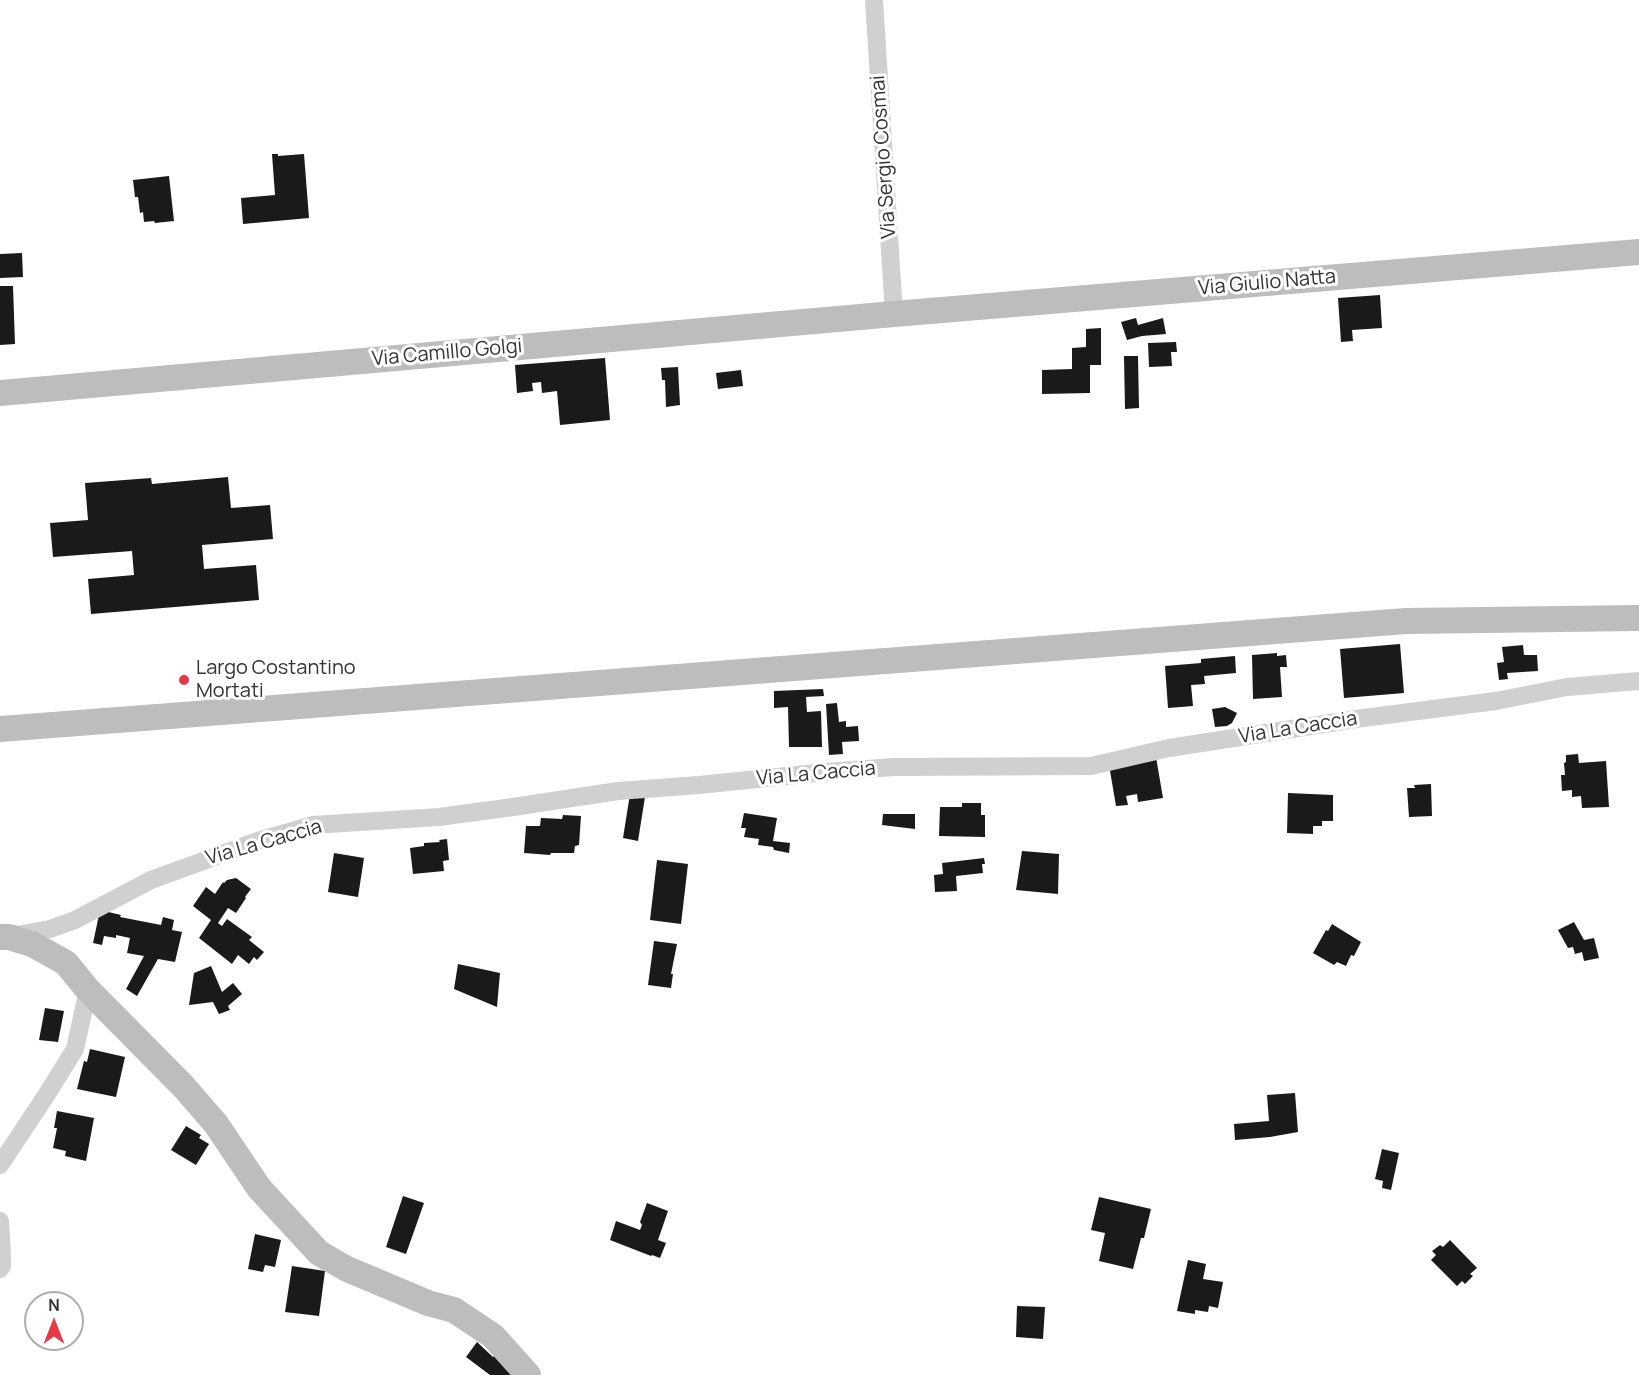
<!DOCTYPE html>
<style>
body{margin:0}
#map{position:relative;width:1639px;height:1375px;overflow:hidden;background:#fff;font-family:Manrope,sans-serif}
canvas{display:block}
.north{position:absolute;left:24px;top:1291px;width:60px;height:60px;box-sizing:border-box;background:#fff;border:2px solid #adadad;border-radius:50%;rotate:0deg;font-size:16px;font-weight:700;line-height:24px;text-align:center;color:#333}
.north::after{content:'';display:block;margin:auto;width:21px;height:27px;background:#e63946;clip-path:polygon(50% 0,100% 100%,50% 72%,0 100%)}
</style>
<div id="map">
<canvas width="1639" height="1375"></canvas>
<div class="north">N</div>
</div>
<script>
const c = document.querySelector('canvas').getContext('2d');
c.lineJoin = 'round';
function paint(path, color) {
  c.fillStyle = color;
  c.fill(path, 'evenodd');
}
function shape(rows) {
  const path = new Path2D();
  for (const r of rows) {
    path.moveTo(r[0], r[1]);
    for (let i = 2; i < r.length; i += 2) path.lineTo(r[i], r[i + 1]);
  }
  return path;
}
function stroke(path, color, width, dash) {
  c.strokeStyle = color;
  c.lineWidth = width;
  c.lineCap = dash ? 'butt' : 'round';
  c.setLineDash(dash || []);
  c.stroke(path);
}
function write(font, color, halo, rows, align = 'center') {
  c.font = font + ' Manrope,sans-serif';
  c.lineWidth = 6;
  c.setLineDash([]);
  c.textBaseline = 'middle';
  c.strokeStyle = halo;
  c.fillStyle = color;
  for (const [text, x, y, turn = 0] of rows) {
    c.save();
    c.translate(x, y);
    c.rotate((+turn || 0) * Math.PI / 180);
    c.textAlign = isNaN(turn) ? turn : align;
    if (halo) c.strokeText(text, 0, 0);
    c.fillText(text, 0, 0);
    c.restore();
  }
}
const building = shape([
 [272,154,278,154,278,156,304,154,309,218,243,224,241,198,275,195],
 [169,176,174,221,155,223,154,221,144,222,143,212,140,213,138,197,135,197,133,180],
 [22,253,23,277,0,278,0,254],
 [0,286,13,286,15,344,0,345],
 [1380,295,1382,328,1352,330,1353,341,1341,342,1338,298],
 [1136,318,1138,325,1163,318,1166,334,1142,336,1127,340,1121,322],
 [1101,328,1101,365,1090,365,1090,393,1042,394,1042,370,1072,369,1072,348,1086,347,1086,329],
 [1176,342,1177,352,1171,352,1172,366,1149,367,1148,343],
 [1124,356,1138,356,1139,408,1125,409],
 [605,358,610,420,560,425,557,391,542,393,541,382,532,383,533,391,517,393,515,365],
 [678,367,680,405,666,407,665,380,662,380,661,368],
 [741,370,743,386,718,389,716,373],
 [228,477,231,508,270,505,273,539,202,545,204,569,256,565,259,600,91,614,88,579,134,575,132,551,53,557,50,523,88,520,85,483,151,478,152,484],
 [1400,644,1404,693,1344,698,1340,649],
 [1523,645,1524,655,1537,655,1538,671,1507,673,1508,679,1499,680,1497,663,1504,662,1502,647],
 [1277,653,1277,656,1286,655,1287,667,1280,667,1282,697,1253,699,1252,655],
 [1235,656,1236,673,1204,676,1205,684,1191,685,1193,706,1168,708,1165,666,1201,663,1201,659],
 [823,689,824,696,806,697,807,712,821,711,822,747,789,747,788,707,774,708,774,691],
 [837,703,839,722,846,721,846,727,858,726,859,741,842,742,843,754,829,755,826,704],
 [1225,707,1237,713,1232,723,1227,726,1215,727,1212,709],
 [1578,754,1579,763,1606,761,1609,807,1582,808,1581,796,1572,797,1572,790,1562,791,1561,775,1565,775,1564,763,1566,762,1566,755],
 [1156,757,1163,798,1138,802,1137,794,1126,796,1128,805,1116,806,1109,765],
 [1431,784,1432,816,1409,817,1407,788,1415,788,1414,785],
 [1288,793,1333,795,1333,821,1322,821,1322,826,1313,826,1313,834,1287,833],
 [630,794,645,797,638,841,623,838],
 [962,803,981,803,981,815,985,815,985,837,939,836,940,807,962,807],
 [744,813,777,818,773,841,790,843,789,853,774,850,773,847,758,845,759,839,744,837,746,828,741,828],
 [883,814,915,814,915,829,882,825],
 [563,815,581,816,579,845,575,846,574,853,551,853,550,855,524,853,526,826,540,826,541,818,562,819],
 [447,839,449,860,443,861,444,871,413,874,410,848,424,846,424,843,440,842,439,840],
 [1022,851,1059,854,1058,894,1016,890],
 [334,853,364,858,358,897,328,892],
 [984,858,985,864,982,864,983,873,956,876,957,891,935,892,934,875,943,874,942,863],
 [657,860,688,864,681,924,650,920],
 [236,878,251,889,245,897,246,898,236,913,228,908,218,923,222,926,227,919,252,937,249,940,264,952,257,960,254,957,249,964,238,955,232,964,199,938,211,920,193,906,206,887,215,894,223,882,224,883,227,880],
 [100,910,121,915,120,917,161,925,163,917,174,920,172,930,182,932,175,962,158,959,137,996,126,989,144,956,127,953,130,938,116,935,116,938,104,936,102,945,93,943],
 [1574,922,1584,940,1594,938,1599,958,1584,961,1582,952,1575,954,1573,947,1568,948,1558,930],
 [1332,924,1361,942,1354,956,1351,955,1346,966,1337,962,1334,965,1313,953,1326,930,1328,931],
 [654,941,677,944,671,974,673,974,671,988,648,985],
 [458,964,500,973,497,1007,454,989],
 [211,966,222,992,233,983,242,994,228,1006,230,1010,219,1014,213,1002,189,1005,194,973],
 [45,1008,64,1011,58,1042,39,1040],
 [90,1049,125,1057,116,1097,77,1089,84,1061,87,1062],
 [1295,1093,1298,1132,1270,1137,1235,1140,1234,1124,1269,1121,1267,1095],
 [57,1111,94,1118,86,1161,65,1156,66,1151,53,1148,57,1128,54,1128],
 [186,1126,201,1135,199,1138,209,1144,196,1165,171,1150],
 [1382,1149,1399,1153,1391,1190,1382,1188,1383,1181,1375,1179],
 [403,1196,424,1203,406,1254,386,1247],
 [1099,1197,1151,1209,1144,1238,1141,1238,1133,1269,1099,1261,1105,1233,1091,1230],
 [647,1203,668,1211,658,1240,666,1243,660,1258,652,1255,651,1256,610,1240,616,1221,640,1230,642,1225,640,1222],
 [255,1234,281,1240,275,1267,265,1265,263,1272,248,1269],
 [1450,1240,1477,1268,1470,1274,1473,1276,1465,1284,1462,1281,1457,1286,1431,1260,1436,1255,1432,1251,1440,1245,1443,1247],
 [1188,1260,1206,1264,1203,1279,1223,1282,1218,1308,1209,1306,1208,1312,1195,1310,1195,1314,1177,1311],
 [292,1266,325,1271,319,1316,285,1312],
 [1017,1306,1045,1307,1043,1339,1016,1337],
 [477,1342,493,1357,497,1353,522,1375,490,1375,466,1357]
]);
const street = shape([
 [874,0,894,314],
 [11,936,50,929,75,920,151,880,258,841,313,825,439,817,513,807,618,791,699,785,826,772,894,767,1091,766,1169,748,1363,718,1496,701,1567,687,1639,681],
 [0,1165,49,1091,75,1049,88,990],
 [0,1221,2,1255,2,1266,0,1269]
]);
const secondary = shape([
 [0,393,894,314,1639,252],
 [0,729,1406,621,1639,618],
 [0,937,9,937,32,944,66,963,88,990,183,1086,216,1124,259,1188,319,1253,347,1269,428,1303,454,1310,493,1336,528,1375]
]);
const markers = [
 [184,680,6,"#e63946"]
];
const streetNames = [
 ["Via Sergio Cosmai",884,157,-94],
 ["Via Giulio Natta",1267,283,-5],
 ["Via Camillo Golgi",447,353,-5],
 ["Via La Caccia",1298,728,-9],
 ["Via La Caccia",816,774,-5],
 ["Via La Caccia",264,843,-16]
];
const poiNames = [
 ["Largo Costantino",196,668],
 ["Mortati",196,691]
];
paint(building, '#1a1a1a');
stroke(street, '#d0d0d0', 18);
stroke(secondary, '#bdbdbd', 26);
for (const [x, y, r, color] of markers) {
  const dot = new Path2D();
  dot.arc(x, y, r, 0, 2 * Math.PI);
  c.fillStyle = color;
  c.fill(dot);
  stroke(dot, '#fff', 2);
}
write('20px', '#333', '#fff', streetNames);
write('20px', '#333', '#fff', poiNames, 'left');
</script>
